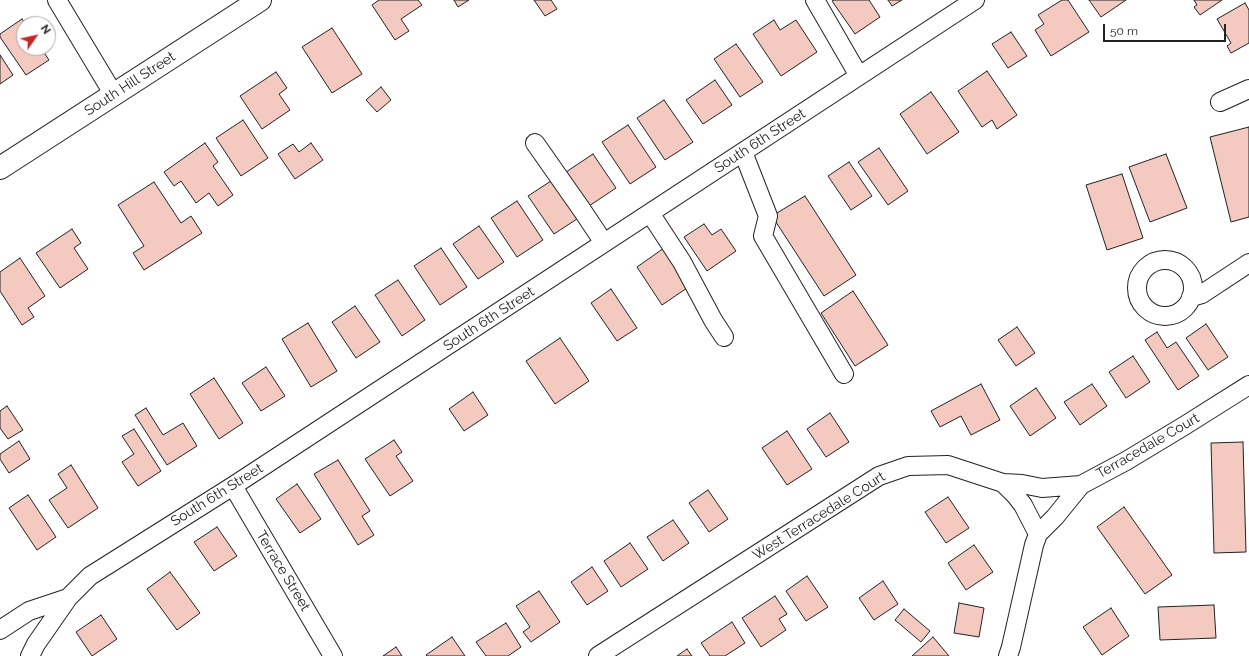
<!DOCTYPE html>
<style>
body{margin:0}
#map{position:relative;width:1249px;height:656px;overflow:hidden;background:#fff;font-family:Raleway,sans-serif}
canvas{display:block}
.north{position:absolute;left:16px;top:16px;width:40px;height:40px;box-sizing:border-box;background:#fff;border:1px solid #a7a7a7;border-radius:50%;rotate:56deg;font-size:11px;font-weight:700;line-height:16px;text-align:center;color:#222}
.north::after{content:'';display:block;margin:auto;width:14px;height:18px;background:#c62828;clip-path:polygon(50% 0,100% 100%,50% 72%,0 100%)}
.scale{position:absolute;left:1103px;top:24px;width:123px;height:18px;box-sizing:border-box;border:2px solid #222;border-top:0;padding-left:5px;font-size:12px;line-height:14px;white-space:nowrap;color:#222;-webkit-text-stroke:3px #fff;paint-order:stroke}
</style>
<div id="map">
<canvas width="1249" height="656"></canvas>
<div class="north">N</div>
<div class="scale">50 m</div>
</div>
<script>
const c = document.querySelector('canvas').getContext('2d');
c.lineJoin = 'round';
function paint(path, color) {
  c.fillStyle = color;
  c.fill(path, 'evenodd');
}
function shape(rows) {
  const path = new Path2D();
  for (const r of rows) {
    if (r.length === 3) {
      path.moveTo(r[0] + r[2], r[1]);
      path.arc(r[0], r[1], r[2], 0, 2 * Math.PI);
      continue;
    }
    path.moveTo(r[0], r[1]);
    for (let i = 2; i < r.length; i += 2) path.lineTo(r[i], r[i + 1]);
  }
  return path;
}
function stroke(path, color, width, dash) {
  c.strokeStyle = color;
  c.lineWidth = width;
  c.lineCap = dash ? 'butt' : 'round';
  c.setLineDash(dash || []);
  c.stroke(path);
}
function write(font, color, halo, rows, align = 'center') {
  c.font = font + ' Raleway,sans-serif';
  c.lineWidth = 3;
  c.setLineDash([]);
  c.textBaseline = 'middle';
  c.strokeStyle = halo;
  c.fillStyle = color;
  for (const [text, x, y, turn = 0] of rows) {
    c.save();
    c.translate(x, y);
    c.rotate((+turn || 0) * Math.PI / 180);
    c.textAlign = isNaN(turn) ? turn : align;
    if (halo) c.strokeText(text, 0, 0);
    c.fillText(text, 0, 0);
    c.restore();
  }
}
const building = shape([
 [379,0,418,0,422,5,401,19,409,31,395,40,372,5,379,0],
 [454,0,469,0,458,7,454,0],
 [534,0,551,0,557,9,545,16,534,0],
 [834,0,869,0,880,17,855,34,832,1,834,0],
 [888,0,902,0,892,6,888,0],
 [1062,0,1068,0,1089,32,1051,56,1035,30,1044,24,1038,15,1062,0],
 [1089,0,1126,0,1101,17,1089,0],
 [1194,0,1222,0,1200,15,1194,7,1197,5,1194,0],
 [1245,3,1249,10,1249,43,1231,53,1227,46,1231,43,1217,19,1245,3],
 [22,19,25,24,24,24,24,48,41,48,49,60,26,75,0,37,0,34,22,19],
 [774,20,780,30,796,20,817,52,781,76,753,34,774,20],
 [332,28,362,74,332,93,302,47,332,28],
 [1011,32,1027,56,1008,68,992,44,1011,32],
 [736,44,763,82,740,97,714,59,736,44],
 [0,55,13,75,0,84,0,55],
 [987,71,1017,115,997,129,992,120,982,127,958,91,987,71],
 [276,72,287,88,279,94,290,110,262,129,240,96,276,72],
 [715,80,732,105,703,124,686,100,715,80],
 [381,87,391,100,377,112,366,100,381,87],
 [931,92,959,132,927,154,900,114,931,92],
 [664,100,693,142,665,160,637,118,664,100],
 [243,120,268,158,241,176,216,138,243,120],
 [628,125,656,167,630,184,602,142,628,125],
 [1249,127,1249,217,1231,222,1210,137,1249,127],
 [205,143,218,162,213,166,233,195,218,206,209,193,196,203,181,181,174,186,164,172,205,143],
 [311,143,323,160,295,179,278,154,293,144,299,152,311,143],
 [879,148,908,191,888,205,858,162,879,148],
 [593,154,616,188,589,206,566,172,593,154],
 [1166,154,1187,208,1150,222,1129,167,1166,154],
 [849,162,872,196,851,210,828,176,849,162],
 [1122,174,1143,238,1107,250,1086,185,1122,174],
 [554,179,580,217,554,234,528,196,554,179],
 [154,182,181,223,191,216,202,233,144,270,133,253,144,246,118,205,154,182],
 [805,196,856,275,824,296,772,216,805,196],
 [517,201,543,240,517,257,491,218,517,201],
 [704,224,712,235,721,229,736,251,707,271,684,237,704,224],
 [479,226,504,262,478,279,453,244,479,226],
 [72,229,81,243,74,248,88,269,60,288,36,253,72,229],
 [441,248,467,287,440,305,414,266,441,248],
 [664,248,690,286,662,305,637,267,664,248],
 [20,258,45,296,28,308,34,317,22,325,0,291,0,272,20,258],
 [398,280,425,320,402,336,375,295,398,280],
 [611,289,637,328,617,341,591,303,611,289],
 [853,291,888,345,855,366,821,313,853,291],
 [355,306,380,342,356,358,332,322,355,306],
 [308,323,337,371,311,387,282,339,308,323],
 [1206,324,1228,357,1208,370,1186,338,1206,324],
 [1017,327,1035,353,1016,366,998,340,1017,327],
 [1157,332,1167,348,1176,342,1199,376,1178,390,1145,340,1157,332],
 [560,338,589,381,555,404,526,361,560,338],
 [1133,356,1150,382,1126,398,1109,372,1133,356],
 [266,367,285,396,261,411,242,383,266,367],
 [214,378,243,423,219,439,190,394,214,378],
 [981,384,1000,420,971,435,961,416,940,427,931,411,981,384],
 [1092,384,1107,406,1080,425,1064,402,1092,384],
 [1036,388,1056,418,1030,436,1010,406,1036,388],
 [473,392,488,415,464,431,449,409,473,392],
 [7,406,23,430,8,439,0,428,0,411,7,406],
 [146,408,163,435,183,423,197,446,167,465,135,415,146,408],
 [830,413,849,442,826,457,807,429,830,413],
 [134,429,161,471,138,486,122,462,134,454,122,436,134,429],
 [787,431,812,469,787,485,762,448,787,431],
 [394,440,402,452,396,456,413,481,390,496,365,459,394,440],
 [19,441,30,459,9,473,0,459,0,454,19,441],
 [1243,442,1246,552,1214,553,1211,443,1243,442],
 [338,460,370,511,362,516,374,535,358,545,314,474,338,460],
 [71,465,98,508,68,528,49,500,67,488,58,474,71,465],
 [297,484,321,519,300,533,276,499,297,484],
 [708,490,728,519,709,532,689,503,708,490],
 [28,495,56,537,37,550,9,508,28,495],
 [948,497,969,528,946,543,925,512,948,497],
 [1124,507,1172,575,1145,594,1097,527,1124,507],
 [673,520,689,543,663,561,647,537,673,520],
 [217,527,237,556,214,571,194,542,217,527],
 [630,543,648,569,621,587,604,561,630,543],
 [974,545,993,572,966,590,948,563,974,545],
 [592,567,608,591,587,605,571,582,592,567],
 [170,572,200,613,177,630,147,589,170,572],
 [807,576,828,607,806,621,786,591,807,576],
 [883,581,898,604,874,620,859,598,883,581],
 [539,591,560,622,531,642,523,632,530,627,516,606,539,591],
 [775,596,787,614,779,619,786,630,761,647,742,618,775,596],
 [959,603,984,608,979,637,954,633,959,603],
 [1214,605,1216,638,1160,640,1158,607,1214,605],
 [1111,608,1129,636,1102,655,1083,627,1111,608],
 [904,609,930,631,921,642,895,620,904,609],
 [101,615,117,639,92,656,76,632,101,615],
 [732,622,745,643,725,656,710,656,701,643,732,622],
 [506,623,521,647,508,656,486,656,476,642,506,623],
 [452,637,465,656,427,656,426,655,452,637],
 [933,637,949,656,912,656,933,637],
 [396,647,402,656,383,656,396,647],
 [687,649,692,656,677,656,687,649]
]);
const minor = shape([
 [57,0,114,95],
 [815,0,859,76],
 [1220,102,1249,89],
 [535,143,582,210,604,243],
 [743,152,768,216,763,236,844,374],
 [650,213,682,262,713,320,724,337],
 [1165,288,28],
 [1191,297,1202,294,1249,263],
 [1003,483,1022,484,1042,488,1081,485],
 [233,486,333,656],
 [0,630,29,611,68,598,90,576,233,486,975,0],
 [30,656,36,644,68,598],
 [598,656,879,476,908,466,948,465,1003,483,1016,496,1023,505,1038,534],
 [1008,656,1011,647,1034,545,1038,534,1055,517,1081,485,1126,461,1184,426,1249,385]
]);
const major = shape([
 [0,168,260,0]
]);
const streetNames = [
 ["South Hill Street",130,84,-33],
 ["South 6th Street",760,141,-33],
 ["South 6th Street",489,319,-33],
 ["Terracedale Court",1148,446,-30],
 ["South 6th Street",217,495,-32],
 ["West Terracedale Court",819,516,-32],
 ["Terrace Street",283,571,59]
];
paint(building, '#f3c9c0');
stroke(building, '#222', 1);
stroke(minor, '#222', 20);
stroke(major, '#222', 24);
stroke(minor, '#fff', 18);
stroke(major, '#fff', 22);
write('14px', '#222', '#fff', streetNames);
</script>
